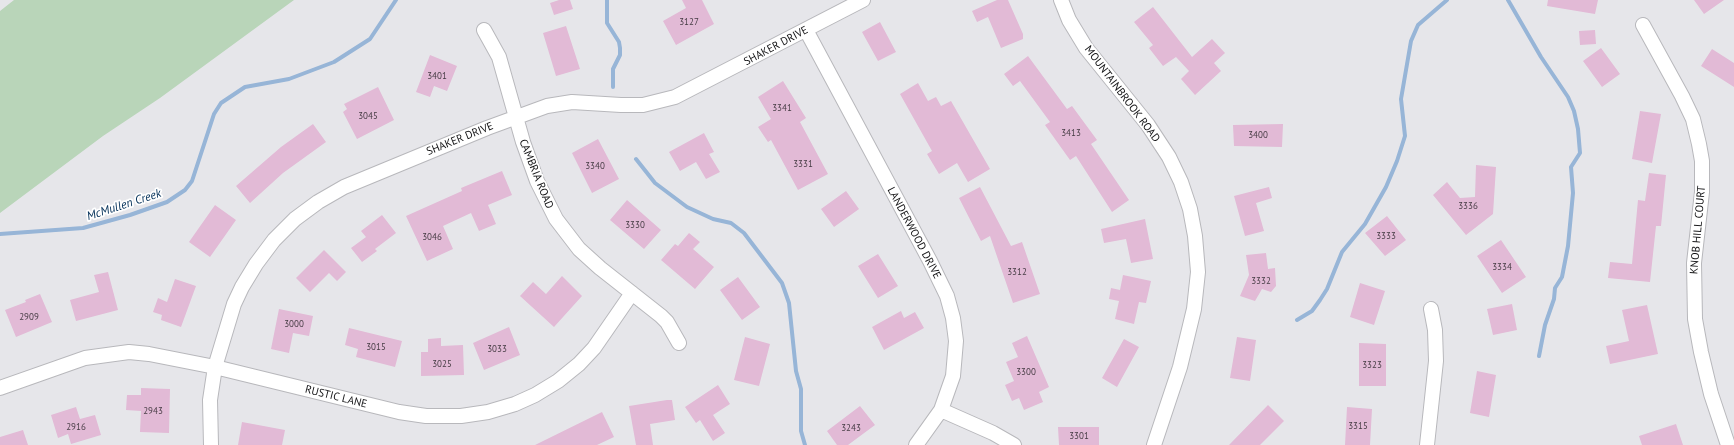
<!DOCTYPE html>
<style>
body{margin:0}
canvas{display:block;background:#e6e6ea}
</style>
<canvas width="1734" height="445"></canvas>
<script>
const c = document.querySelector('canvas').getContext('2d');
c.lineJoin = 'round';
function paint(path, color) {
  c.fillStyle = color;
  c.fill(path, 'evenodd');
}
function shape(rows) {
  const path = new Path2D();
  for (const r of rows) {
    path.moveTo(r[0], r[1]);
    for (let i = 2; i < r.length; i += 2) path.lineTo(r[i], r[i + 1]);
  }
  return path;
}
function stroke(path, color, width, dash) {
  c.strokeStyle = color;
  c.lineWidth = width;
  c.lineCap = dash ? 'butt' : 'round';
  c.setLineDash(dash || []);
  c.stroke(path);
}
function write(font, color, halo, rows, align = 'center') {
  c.font = font + ' "PT Sans",sans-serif';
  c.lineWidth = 3.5;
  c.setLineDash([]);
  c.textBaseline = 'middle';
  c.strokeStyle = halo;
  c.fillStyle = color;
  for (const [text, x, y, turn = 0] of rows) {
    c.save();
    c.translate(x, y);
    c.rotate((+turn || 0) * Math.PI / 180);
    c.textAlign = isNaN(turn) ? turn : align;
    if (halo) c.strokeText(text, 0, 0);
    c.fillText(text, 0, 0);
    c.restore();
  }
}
const green = shape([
 [14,0,294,0,160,98,103,136,0,213,0,11]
]);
const stream = shape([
 [607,0,607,23,619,42,620,48,620,55,613,69,613,87],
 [1508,0,1541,57,1568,97,1574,111,1578,129,1580,153,1571,167,1573,193,1568,246,1562,277,1555,288,1554,299,1545,325,1539,356],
 [636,159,655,183,687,207,713,219,731,223,744,233,782,283,789,303,796,371,801,389,801,431,805,445],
 [0,234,83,228,130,215,167,202,185,190,192,181,214,114,221,103,245,87,289,79,334,62,370,39,396,0],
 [1297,320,1312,311,1320,300,1327,289,1342,252,1365,224,1386,187,1397,161,1405,136,1401,99,1411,41,1418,25,1447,0]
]);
const building = shape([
 [559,0,570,0,573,9,554,15,550,3],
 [682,0,702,0,714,24,676,45,663,21,686,8],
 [997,0,1008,0,1023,34,1023,39,1001,48,988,17,977,22,972,11],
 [1548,0,1598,0,1595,14,1547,6],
 [1694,0,1724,0,1704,14],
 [1153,7,1192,57,1212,39,1225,53,1214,63,1221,71,1195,95,1181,79,1189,71,1176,57,1163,66,1149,48,1153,45,1134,22],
 [880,22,896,52,878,61,862,32],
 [566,26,580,69,556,76,543,33],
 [1595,30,1596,44,1580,45,1579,31],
 [1601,48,1620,74,1602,87,1583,61],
 [1712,49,1734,63,1734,87,1701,66],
 [430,55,457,66,447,91,434,86,430,97,416,92],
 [1028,56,1067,109,1072,106,1097,140,1091,144,1129,200,1112,212,1076,156,1070,160,1045,125,1050,122,1020,81,1013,86,1004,74],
 [783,81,806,118,800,122,828,174,798,190,771,140,768,142,758,127,771,119,758,97],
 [918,83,928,101,936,97,941,106,951,101,990,169,968,182,957,163,939,174,927,154,932,151,900,94],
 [378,87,394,120,357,139,343,112,347,109,344,104],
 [1640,111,1661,114,1652,163,1632,159],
 [313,124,326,142,283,173,250,203,236,186,281,147],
 [1283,124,1282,147,1234,146,1233,125],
 [704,133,714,152,709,154,720,172,706,179,696,162,680,171,669,152],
 [598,139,619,179,592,193,572,153],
 [1476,165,1496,167,1493,214,1466,235,1433,195,1447,182,1460,198,1475,197],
 [502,171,512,195,488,205,496,224,479,231,471,213,443,226,453,249,427,261,406,216,462,191,461,188],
 [1649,173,1666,175,1661,226,1656,226,1650,282,1608,278,1610,262,1632,264,1638,200,1645,201],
 [980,187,1011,246,1022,242,1040,294,1013,303,990,236,981,241,959,198],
 [1269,187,1272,198,1256,203,1264,231,1245,236,1234,196],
 [846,191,859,209,834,227,821,209],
 [627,200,661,230,644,249,610,220],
 [215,205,236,220,210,257,189,242],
 [382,215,396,233,375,249,377,251,362,262,351,248,366,237,361,231],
 [1387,216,1406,240,1385,256,1365,233],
 [1145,219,1153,259,1131,263,1126,239,1104,243,1101,229],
 [689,233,700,242,693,249,714,267,695,289,661,260,675,244,678,246],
 [1501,240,1526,277,1502,293,1477,256],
 [324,250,346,272,337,281,329,273,310,292,296,278],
 [1266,253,1268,269,1275,268,1276,286,1271,292,1262,289,1255,301,1240,296,1249,275,1246,255],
 [878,254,898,286,878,298,858,266],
 [108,272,118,310,76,321,70,300,99,292,94,275],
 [1123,275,1151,281,1146,303,1139,302,1134,324,1115,319,1119,301,1109,299,1111,288,1120,290],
 [562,276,582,296,554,327,520,296,533,282,546,294],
 [738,277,760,307,742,320,720,290],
 [175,279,196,286,181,327,161,320,162,315,153,312,158,298,167,302],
 [1360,283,1385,291,1374,325,1350,317],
 [40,294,52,322,16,337,5,310,26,302,25,300],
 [1512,304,1517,330,1493,335,1487,309],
 [1647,305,1658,354,1610,364,1606,346,1629,341,1622,310],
 [279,309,313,316,309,336,293,333,289,353,271,349],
 [901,311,904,318,915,312,924,328,884,350,872,327],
 [509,327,520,355,484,370,473,343],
 [349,328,402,341,395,367,356,357,358,349,345,345],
 [1027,336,1049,387,1039,392,1043,402,1024,410,1019,398,1012,401,1005,385,1014,381,1006,362,1018,357,1012,343],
 [745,337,770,344,759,386,734,380],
 [1237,337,1256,340,1250,381,1230,378],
 [441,338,441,346,463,345,464,375,421,376,421,352,428,352,428,339],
 [1124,339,1139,347,1117,387,1102,378],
 [1359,343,1386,344,1386,386,1359,386],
 [1477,371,1496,375,1489,417,1470,413],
 [718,385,730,404,713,415,725,433,713,441,700,420,696,423,685,407],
 [141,388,170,389,169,433,140,432,141,411,126,410,127,395,141,395],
 [667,400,672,400,675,420,650,424,653,445,636,445,629,406],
 [1268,405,1284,421,1260,445,1229,445],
 [860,406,875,425,848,445,837,445,827,431],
 [76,407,80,419,95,415,101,435,71,444,68,434,58,438,51,415],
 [1347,407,1372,409,1370,445,1345,445],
 [602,412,614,437,597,445,535,445],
 [242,422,285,430,282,445,238,445],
 [1676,424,1683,445,1642,445,1639,436],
 [1058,427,1099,427,1099,445,1059,445],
 [23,430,28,445,0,445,0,437]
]);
const street = shape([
 [1061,0,1069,20,1086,48,1148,125,1169,157,1181,182,1190,209,1195,236,1198,272,1194,309,1180,367,1154,445],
 [1643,25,1682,96,1693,119,1699,144,1702,161,1702,192,1694,263,1695,319,1701,352,1711,394,1728,445],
 [484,30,499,57,523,142,537,181,556,219,579,249,600,268,661,316,667,322,679,343],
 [806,30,930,261,947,296,953,318,956,341,953,376,941,410,916,445],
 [0,388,85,358,129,352,149,354,215,367,399,412,426,416,461,416,488,412,515,404,535,395,558,381,579,364,594,348,632,293],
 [941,410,993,433,1014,445],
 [211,445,210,400,215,367,234,304,242,287,256,264,274,240,295,219,318,202,344,187,487,128,547,106,572,102,621,105,643,105,675,97,863,0],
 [1427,445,1436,361,1435,330,1431,309]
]);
const numberNames = [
 ["3127",689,22],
 ["3401",437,76],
 ["3341",782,108],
 ["3045",368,116],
 ["3413",1071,133],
 ["3400",1258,135],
 ["3331",803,164],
 ["3340",595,166],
 ["3336",1468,206],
 ["3330",635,225],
 ["3333",1386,236],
 ["3046",432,237],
 ["3334",1502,267],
 ["3312",1017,272],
 ["3332",1261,281],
 ["2909",29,317],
 ["3000",294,324],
 ["3015",376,347],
 ["3033",497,349],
 ["3025",442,364],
 ["3323",1372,365],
 ["3300",1026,372],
 ["2943",153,411],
 ["3315",1358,426],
 ["2916",76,427],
 ["3243",851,428],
 ["3301",1079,436]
];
const streetNames = [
 ["SHAKER DRIVE",776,46,-28],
 ["MOUNTAINBROOK ROAD",1122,94,53],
 ["SHAKER DRIVE",460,139,-22],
 ["CAMBRIA ROAD",536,174,68],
 ["KNOB HILL COURT",1698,230,-85],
 ["LANDERWOOD DRIVE",914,233,62],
 ["RUSTIC LANE",336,397,14]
];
const waterNames = [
 ["McMullen Creek",124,205,-18]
];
paint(green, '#b9d5b9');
stroke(stream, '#97b5d7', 4);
paint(building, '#e2bad6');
stroke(street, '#b8b8bc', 16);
stroke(street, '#fff', 14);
write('9px', '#463c44', null, numberNames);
write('11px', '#121214', '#fff', streetNames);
write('italic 12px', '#002e57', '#fff', waterNames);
</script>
